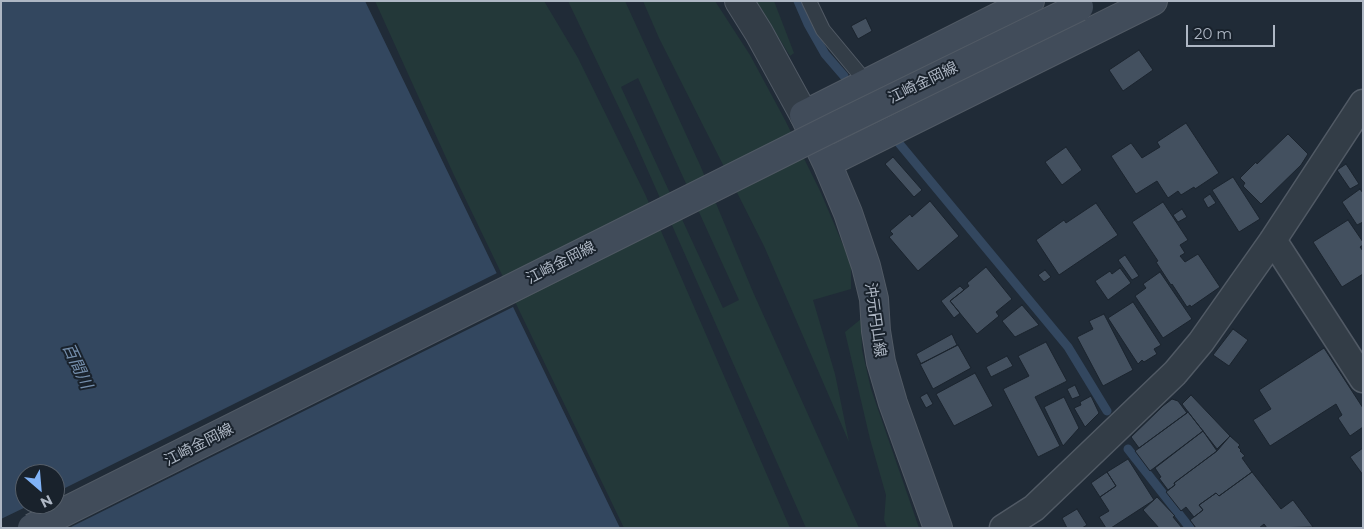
<!DOCTYPE html>
<meta charset="utf-8">
<style>
body{margin:0}
#map{position:relative;width:1364px;height:529px;overflow:hidden;background:#202b37;font-family:Montserrat,sans-serif}
canvas{display:block}
.frame{position:absolute;inset:0;border:2px solid #aeb7c4;pointer-events:none}
.north{position:absolute;left:15px;top:464px;width:50px;height:50px;box-sizing:border-box;background:#19222c;border:1px solid #555e69;border-radius:50%;rotate:153deg;font-size:14px;font-weight:700;line-height:20px;text-align:center;color:#aeb7c4}
.north::after{content:'';display:block;margin:auto;width:18px;height:22px;background:#80b3f7;clip-path:polygon(50% 0,100% 100%,50% 72%,0 100%)}
.scale{position:absolute;left:1186px;top:25px;width:89px;height:22px;box-sizing:border-box;border:2px solid #aeb7c4;border-top:0;padding-left:6px;font-size:15px;line-height:18px;white-space:nowrap;color:#aeb7c4;-webkit-text-stroke:4px #19222c;paint-order:stroke}
</style>
<div id="map">
<canvas width="1364" height="529"></canvas>
<div class="frame"></div>
<div class="north">N</div>
<div class="scale">20 m</div>
</div>
<script>
const c = document.querySelector('canvas').getContext('2d');
c.lineJoin = 'round';
function paint(path, color) {
  c.fillStyle = color;
  c.fill(path, 'evenodd');
}
function shape(rows) {
  const path = new Path2D();
  for (const r of rows) {
    path.moveTo(r[0], r[1]);
    for (let i = 2; i < r.length; i += 2) path.lineTo(r[i], r[i + 1]);
  }
  return path;
}
function stroke(path, color, width, dash) {
  c.strokeStyle = color;
  c.lineWidth = width;
  c.lineCap = dash ? 'butt' : 'round';
  c.setLineDash(dash || []);
  c.stroke(path);
}
function write(font, color, halo, rows, align = 'center') {
  c.font = font + ' Montserrat,"Noto Sans JP",sans-serif';
  c.lineWidth = 4;
  c.setLineDash([]);
  c.textBaseline = 'middle';
  c.strokeStyle = halo;
  c.fillStyle = color;
  for (const [text, x, y, turn = 0] of rows) {
    c.save();
    c.translate(x, y);
    c.rotate((+turn || 0) * Math.PI / 180);
    c.textAlign = isNaN(turn) ? turn : align;
    if (halo) c.strokeText(text, 0, 0);
    c.fillText(text, 0, 0);
    c.restore();
  }
}
const green = shape([
 [375,1,544,1,578,58,645,194,790,528,624,528,453,173],
 [568,1,625,1,700,165,753,292,859,528,806,528,633,137],
 [638,78,739,300,723,308,621,87],
 [643,1,715,1,750,55,785,120,821,193,851,264,851,289,813,300,835,374,849,442,764,246,659,38],
 [756,1,774,1,794,53,790,56],
 [861,319,862,350,871,389,919,528,887,528,884,520,886,495,870,439,845,332]
]);
const water = shape([
 [1,1,365,1,620,528,1,528],
 [25,474,55,474,55,504,25,504]
]);
const pier = shape([
 [499,272,515,306,69,528,1,528,1,519,32,504,55,504,55,493]
]);
const stream = shape([
 [798,1,808,24,825,54,844,76],
 [898,142,1068,347,1107,411],
 [1128,449,1190,528]
]);
const building = shape([
 [866,18,872,31,858,39,851,26,866,18],
 [1139,50,1153,70,1123,91,1109,70,1139,50],
 [1186,123,1219,173,1195,189,1194,187,1181,195,1178,191,1168,198,1157,181,1136,194,1111,156,1131,143,1142,158,1160,147,1157,142,1186,123],
 [1288,134,1308,154,1301,165,1261,204,1243,186,1245,183,1240,178,1256,162,1257,164,1288,134],
 [1066,147,1082,170,1062,185,1045,162,1066,147],
 [893,157,922,190,914,197,885,164,893,157],
 [1346,164,1359,184,1350,189,1337,170,1346,164],
 [1233,177,1260,219,1239,232,1212,190,1233,177],
 [1360,189,1363,193,1363,222,1357,225,1342,202,1360,189],
 [1210,194,1216,203,1208,208,1203,199,1210,194],
 [930,201,959,236,918,271,889,237,893,234,890,231,910,214,912,217,930,201],
 [1163,202,1188,240,1180,245,1185,253,1180,256,1185,262,1198,254,1220,287,1191,307,1190,305,1187,307,1172,284,1171,285,1156,262,1158,261,1132,222,1163,202],
 [1096,203,1118,235,1059,275,1036,240,1064,220,1066,223,1096,203],
 [1182,209,1187,217,1178,222,1173,215,1182,209],
 [1348,220,1363,242,1363,245,1360,247,1363,251,1363,274,1342,287,1313,242,1348,220],
 [1125,255,1139,276,1132,280,1118,260,1125,255],
 [986,267,1012,299,996,312,999,316,977,334,950,301,969,286,967,283,986,267],
 [1120,268,1131,283,1108,300,1095,281,1110,271,1112,274,1120,268],
 [1045,270,1051,277,1044,282,1038,275,1045,270],
 [1160,272,1192,319,1163,338,1135,296,1146,288,1143,284,1160,272],
 [960,286,964,290,950,301,960,313,954,318,941,301,960,286],
 [1133,302,1161,345,1154,349,1157,354,1144,362,1142,360,1138,364,1108,318,1133,302],
 [1022,305,1039,325,1015,337,1002,321,1022,305],
 [1104,314,1133,370,1103,386,1077,337,1093,329,1089,321,1104,314],
 [1233,329,1248,340,1229,366,1213,355,1233,329],
 [952,334,957,345,921,364,916,354,952,334],
 [1046,342,1067,381,1035,397,1060,446,1038,457,1003,389,1029,376,1018,356,1046,342],
 [958,345,971,368,933,389,920,364,958,345],
 [1324,348,1363,408,1363,427,1350,436,1338,418,1342,415,1336,404,1270,446,1253,420,1271,409,1259,390,1324,348],
 [1007,356,1013,366,991,377,986,367,1007,356],
 [975,373,993,406,954,426,936,394,975,373],
 [1075,385,1080,396,1072,399,1067,389,1075,385],
 [927,393,933,404,926,408,920,397,927,393],
 [1191,395,1230,436,1217,449,1182,404,1191,395],
 [1091,396,1099,413,1085,427,1074,408,1081,405,1080,402,1091,396],
 [1064,397,1079,428,1063,446,1044,407,1064,397],
 [1172,399,1178,401,1187,413,1139,448,1131,437,1163,406,1172,399],
 [1188,412,1203,431,1150,471,1135,451,1188,412],
 [1203,431,1217,451,1174,483,1175,485,1168,490,1159,478,1161,477,1155,468,1203,431],
 [1230,436,1240,445,1238,447,1241,450,1240,451,1245,456,1242,458,1252,472,1219,496,1216,493,1199,505,1203,510,1194,517,1186,507,1181,511,1166,492,1175,485,1174,483,1217,451,1230,436],
 [1363,448,1363,475,1350,457,1363,448],
 [1128,459,1154,500,1111,528,1106,528,1099,517,1109,511,1100,497,1116,486,1107,472,1128,459],
 [1107,472,1116,486,1100,497,1091,483,1107,472],
 [1252,472,1281,509,1293,500,1313,527,1267,528,1264,524,1259,528,1196,528,1190,520,1203,510,1199,505,1216,493,1219,496,1252,472],
 [1157,497,1175,516,1173,517,1182,528,1159,528,1143,510,1157,497],
 [1077,509,1087,525,1082,528,1067,528,1062,518,1077,509]
]);
const service = shape([
 [809,1,823,30,867,83]
]);
const minor = shape([
 [1273,240,1363,379],
 [1003,528,1034,508,1175,373,1201,342,1273,240,1363,103]
]);
const tertiary = shape([
 [739,1,759,33,804,115]
]);
const secondary = shape([
 [827,163,1153,1],
 [938,528,893,403,881,362,876,331,874,299,866,266,848,213,827,163,804,115,1030,1]
]);
const secondaryBridge = shape([
 [32,528,838,125,1079,7]
]);
const streetNames = [
 ["江崎金岡線",923,83,-26],
 ["江崎金岡線",561,263,-27],
 ["沖元円山線",875,320,82],
 ["江崎金岡線",199,445,-27]
];
const waterNames = [
 ["百間川",77,366,65]
];
paint(green, '#233839');
paint(water, '#33475f');
paint(pier, '#202b37');
stroke(stream, '#33475f', 9);
paint(building, '#43505f');
stroke(building, '#1b242e', 1);
stroke(service, '#515a65', 16);
stroke(minor, '#515a65', 29);
stroke(tertiary, '#515a65', 30);
stroke(secondary, '#515a65', 30);
stroke(service, '#333d47', 14);
stroke(minor, '#333d47', 26);
stroke(tertiary, '#333d47', 28);
stroke(secondary, '#414c5a', 28);
stroke(secondaryBridge, '#515a65', 30, []);
stroke(secondaryBridge, '#414c5a', 28);
write('15px', '#aeb7c4', '#19222c', streetNames);
write('italic 16px', '#758fad', '#19222c', waterNames);
</script>
